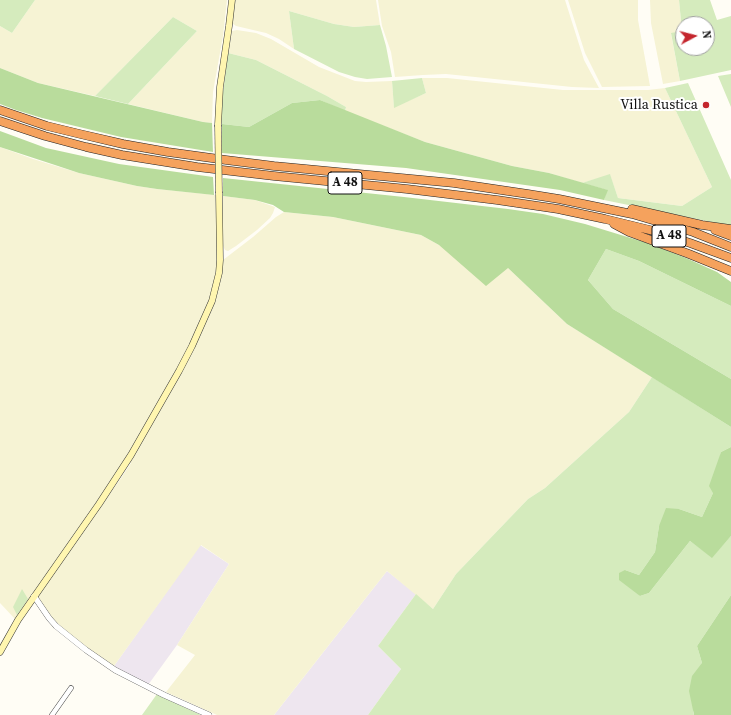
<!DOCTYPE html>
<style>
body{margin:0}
#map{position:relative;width:731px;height:715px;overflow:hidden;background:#fffdf5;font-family:"Source Serif 4",serif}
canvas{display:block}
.north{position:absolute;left:675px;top:16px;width:40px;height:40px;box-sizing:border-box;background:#fff;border:1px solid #a0a0a0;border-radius:50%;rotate:83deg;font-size:11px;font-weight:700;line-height:16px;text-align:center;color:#111}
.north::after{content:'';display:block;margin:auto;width:14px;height:18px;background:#c4262e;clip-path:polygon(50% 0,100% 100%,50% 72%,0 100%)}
</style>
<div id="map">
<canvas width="731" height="715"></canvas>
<div class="north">N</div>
</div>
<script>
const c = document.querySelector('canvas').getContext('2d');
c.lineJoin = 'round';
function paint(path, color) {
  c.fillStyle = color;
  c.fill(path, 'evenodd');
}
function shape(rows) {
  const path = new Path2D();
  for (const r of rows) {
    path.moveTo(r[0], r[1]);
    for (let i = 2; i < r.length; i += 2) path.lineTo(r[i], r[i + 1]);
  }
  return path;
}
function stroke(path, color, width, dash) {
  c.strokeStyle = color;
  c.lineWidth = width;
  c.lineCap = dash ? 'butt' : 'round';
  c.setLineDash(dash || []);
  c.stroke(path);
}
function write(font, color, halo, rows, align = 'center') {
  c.font = font + ' "Source Serif 4",serif';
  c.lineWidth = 4;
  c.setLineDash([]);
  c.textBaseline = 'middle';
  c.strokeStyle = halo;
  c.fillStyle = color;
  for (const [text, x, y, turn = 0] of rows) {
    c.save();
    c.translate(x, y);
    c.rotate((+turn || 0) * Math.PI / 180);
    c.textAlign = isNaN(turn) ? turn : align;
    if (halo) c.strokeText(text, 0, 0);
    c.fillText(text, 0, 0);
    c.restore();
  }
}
const industrial = shape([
 [200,545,229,564,177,645,148,685,114,666],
 [387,571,416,594,378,646,401,669,368,715,274,715]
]);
const farmland = shape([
 [35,0,227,0,223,36,213,92,212,123,203,122,128,104,197,31,173,17,95,96,38,83,0,68,0,26,12,33],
 [235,0,376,0,380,25,354,27,334,24,289,11,294,49,279,39,266,33,236,26,232,23],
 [378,0,565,0,584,60,599,88,572,87,446,74,423,75,395,77,391,52,382,26],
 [568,0,638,0,638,20,650,86,602,87,585,53],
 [650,0,679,0,682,32,671,34,680,81,663,84,651,23],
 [237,30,256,33,271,39,319,67,355,81,366,82,392,81,394,107,426,93,422,78,447,78,563,90,648,90,665,88,712,187,682,206,618,198,610,175,582,183,549,173,512,166,425,142,345,111,346,107,327,96,256,60,228,53,232,31],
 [0,147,33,159,79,173,137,186,157,189,216,195,217,255,223,260,253,237,276,217,284,212,333,217,421,235,439,245,508,268,567,324,652,377,629,412,545,488,528,499,456,574,433,609,387,571,274,715,217,715,166,692,195,655,177,645,229,564,201,545,114,666,90,650,68,633,50,616,37,596,119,481,131,463,126,460,15,619,0,603],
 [223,196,255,200,275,207,273,213,270,218,257,230,236,246,228,251,225,250,223,246]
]);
const green = shape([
 [0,0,35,0,12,33,0,26],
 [679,0,710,0,717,20,731,16,731,70,680,81,671,33,682,31],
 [683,24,707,24,707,48,683,48],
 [289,11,334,24,354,27,380,25,386,46,392,77,367,79,355,77,339,72,294,49],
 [173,17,197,31,128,104,95,96],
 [228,53,256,60,327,96,346,107,345,111,320,100,292,103,249,127,222,124,221,109],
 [731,74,731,107,718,76],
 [422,78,426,93,394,108,392,81],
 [688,83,731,180,731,226,604,200,607,190,582,183,610,174,618,198,682,206,712,187,665,88],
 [606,249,639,261,731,306,731,379,613,309,588,280],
 [652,377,731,427,731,447,721,452,713,493,702,517,679,509,659,526,655,552,639,575,625,570,640,596,649,593,690,541,712,557,731,536,731,595,697,646,702,663,693,712,694,715,368,715,401,669,378,646,416,594,433,609,456,574,528,499,545,488,629,412],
 [22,589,28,599,17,615,13,607],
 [157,694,186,708,201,715,142,715]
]);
const forest = shape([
 [0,68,38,83,203,122,212,123,213,152,121,137,42,118,16,110,0,104],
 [320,100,425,142,512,166,549,173,608,190,604,200,560,190,406,168,222,153,222,124,249,127,292,103],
 [0,131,46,148,119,164,213,177,214,195,157,189,137,186,79,173,58,166,0,147],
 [223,178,404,197,508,209,543,214,585,224,647,243,686,258,717,272,731,282,731,306,639,261,606,249,588,280,613,309,731,379,731,427,567,324,508,268,486,286,439,245,421,235,333,217,284,212,273,205,255,200,223,196],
 [731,447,731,536,712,558,690,541,649,593,640,596,619,580,619,573,625,570,639,575,655,552,659,526,666,508,679,509,702,517,713,493,709,486,721,452],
 [731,595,731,715,694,715,689,691,692,676,702,663,697,646]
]);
const minor = shape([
 [52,715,71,688]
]);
const tertiary = shape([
 [34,596,49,618,56,626,86,650,115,670,164,695,209,715]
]);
const secondary = shape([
 [218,125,220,87,229,26,232,0],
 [0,652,18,620,99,504,131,455,179,371,192,346,212,301,219,273,220,260,219,193]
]);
const motorway = shape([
 [0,110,47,126,80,134,123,144,168,152,226,160,274,166,454,183,528,194,559,199,632,214,693,232,731,247],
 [0,121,45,136,86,147,122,155,197,167,274,176,407,189,497,200,558,209,605,219,650,230,690,243,731,258],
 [632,209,702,225,731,229],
 [614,224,629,232,689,254,731,271],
 [715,230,731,236]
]);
const secondaryBridge = shape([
 [218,125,219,193]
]);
const markers = [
 [706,105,4,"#c4262e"]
];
const shields = [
 [345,183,34],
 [669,236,34]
];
const shieldNames = [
 ["A 48",345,183],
 ["A 48",669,236]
];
const poiNames = [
 ["Villa Rustica",698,105]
];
paint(industrial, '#eee6ef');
paint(farmland, '#f6f3d4');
paint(green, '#d5ebbd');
paint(forest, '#b9dc9c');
stroke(minor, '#444', 5.5);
stroke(tertiary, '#444', 6);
stroke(secondary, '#333', 7);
stroke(motorway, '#222', 9);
stroke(minor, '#fff', 4.5);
stroke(tertiary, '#fff', 5.5);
stroke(secondary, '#fff6b0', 6);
stroke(motorway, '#f5a25d', 8);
stroke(secondaryBridge, '#333', 7, []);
stroke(secondaryBridge, '#fff6b0', 6);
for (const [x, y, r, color] of markers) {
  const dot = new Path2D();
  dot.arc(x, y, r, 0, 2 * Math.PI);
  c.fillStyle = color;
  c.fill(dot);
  stroke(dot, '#fff', 1.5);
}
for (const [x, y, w] of shields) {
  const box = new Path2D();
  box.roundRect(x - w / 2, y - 11, w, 22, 3);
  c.fillStyle = '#fff';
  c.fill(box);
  stroke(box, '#111', 1);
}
write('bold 13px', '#111', null, shieldNames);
write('14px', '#111', '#fff', poiNames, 'right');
</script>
